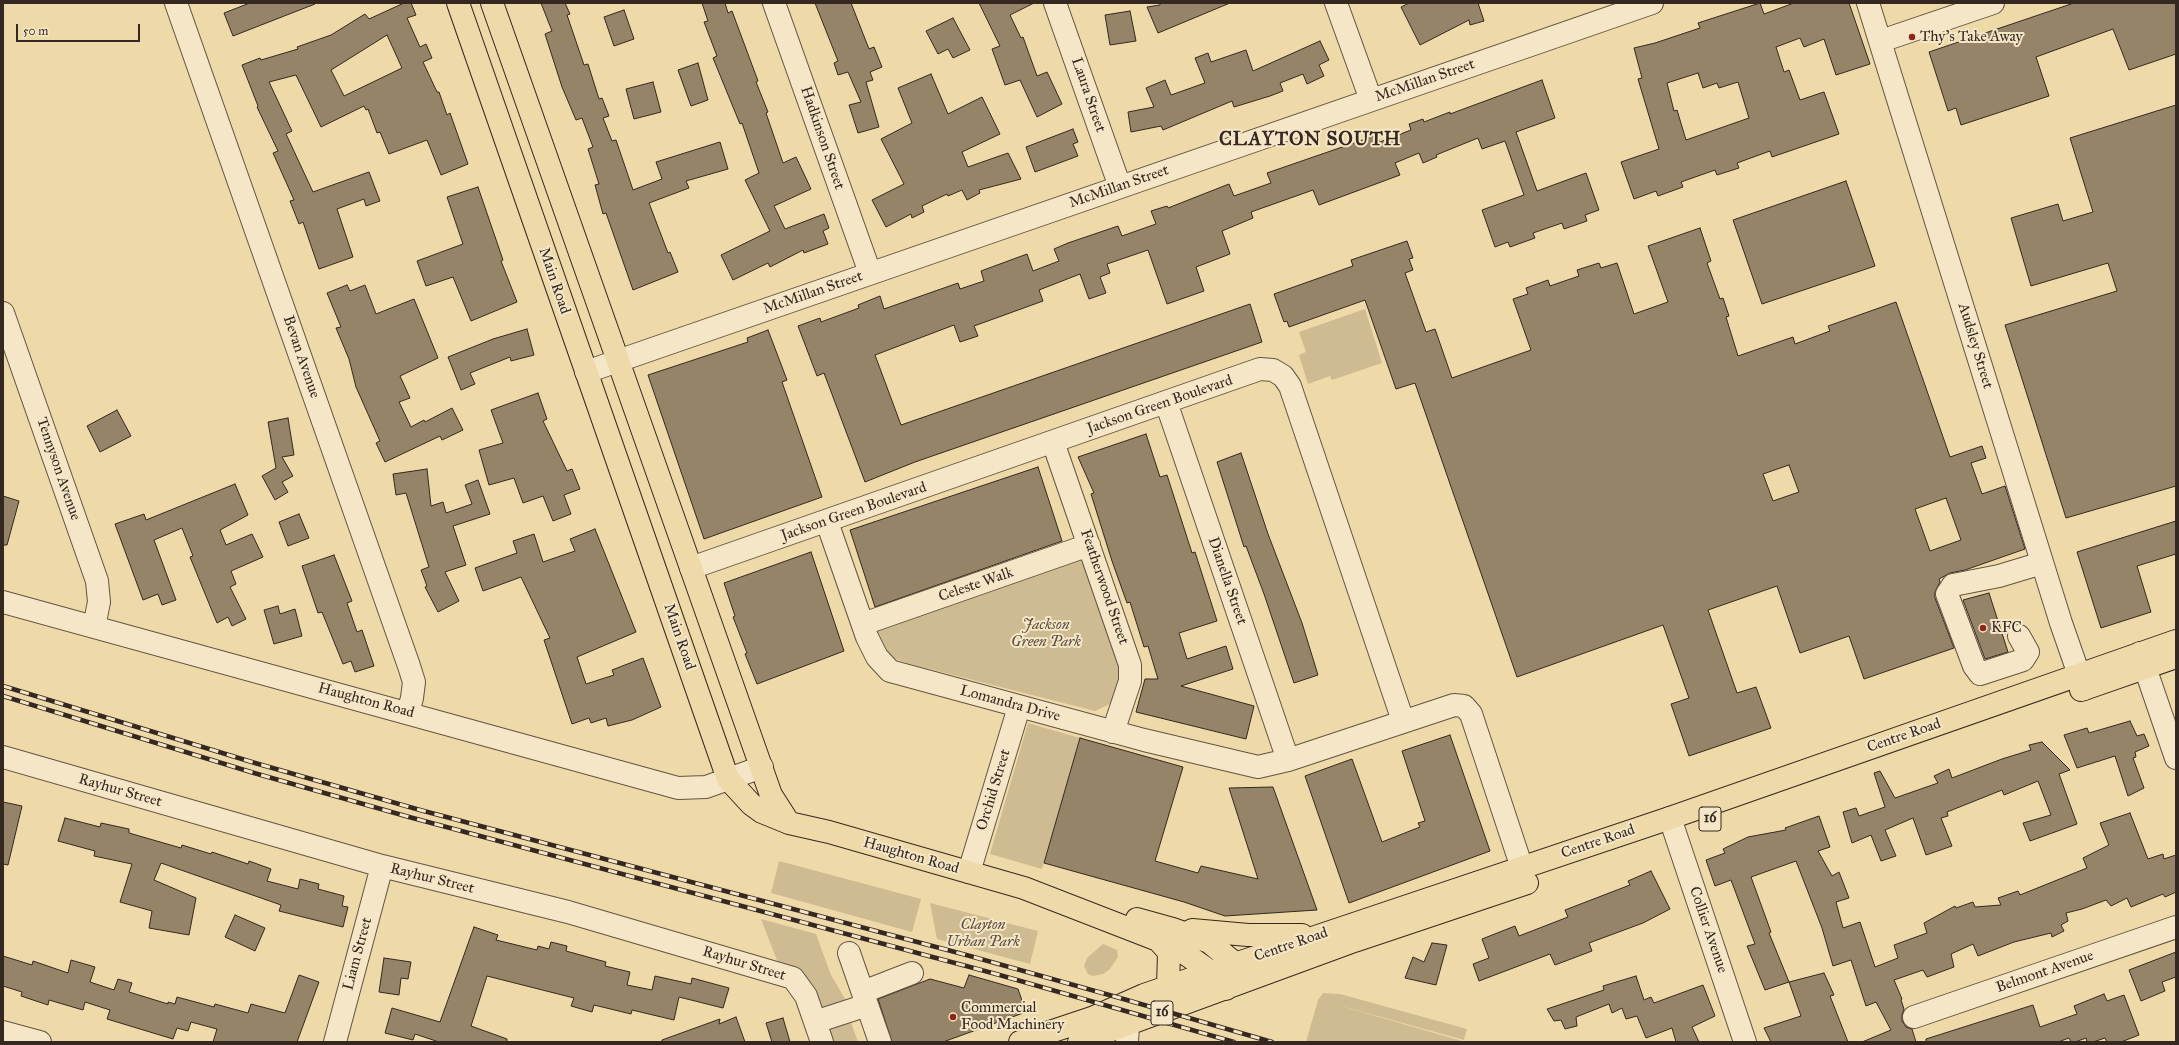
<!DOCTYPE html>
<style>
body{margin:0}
#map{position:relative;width:2179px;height:1045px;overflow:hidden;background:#eed9a8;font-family:"IM FELL Great Primer",serif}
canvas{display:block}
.frame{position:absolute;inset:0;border:4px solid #342821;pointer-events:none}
.scale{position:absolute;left:16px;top:24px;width:124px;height:18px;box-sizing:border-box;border:2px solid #342821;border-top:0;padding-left:5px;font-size:12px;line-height:14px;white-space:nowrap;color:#342821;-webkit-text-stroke:3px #f4e6c6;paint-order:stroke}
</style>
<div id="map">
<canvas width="2179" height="1045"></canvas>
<div class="frame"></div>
<div class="scale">50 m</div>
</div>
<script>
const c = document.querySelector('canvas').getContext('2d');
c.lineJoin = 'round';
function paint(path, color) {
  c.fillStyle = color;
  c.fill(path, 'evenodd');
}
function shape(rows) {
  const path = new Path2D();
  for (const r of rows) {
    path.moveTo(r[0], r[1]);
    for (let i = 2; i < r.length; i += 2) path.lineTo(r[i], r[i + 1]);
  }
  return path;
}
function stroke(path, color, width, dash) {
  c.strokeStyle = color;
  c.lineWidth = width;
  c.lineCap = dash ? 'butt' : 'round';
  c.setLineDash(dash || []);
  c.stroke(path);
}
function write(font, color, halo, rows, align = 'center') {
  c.font = font + ' "IM FELL Great Primer",serif';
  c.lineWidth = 4;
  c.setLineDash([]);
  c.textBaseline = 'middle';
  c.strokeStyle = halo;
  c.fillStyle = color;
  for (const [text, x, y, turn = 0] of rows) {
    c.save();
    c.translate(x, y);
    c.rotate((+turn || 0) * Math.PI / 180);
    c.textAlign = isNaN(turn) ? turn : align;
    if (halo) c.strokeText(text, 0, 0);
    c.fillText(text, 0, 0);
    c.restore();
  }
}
const green = shape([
 [1365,309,1382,363,1332,380,1330,376,1308,384,1299,355,1306,352,1299,332],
 [1084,555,1121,661,1120,685,1110,704,1095,711,910,664,892,658,884,652,874,627],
 [1028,723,1080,738,1042,869,990,854],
 [779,861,921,899,912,932,771,893],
 [930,903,1038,931,1030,964,937,939],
 [761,919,816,934,831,975,848,1004,824,1015,812,984,803,973,787,964,778,963],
 [1103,944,1117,950,1118,957,1110,969,1103,974,1093,976,1088,974,1084,966,1087,958],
 [1323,993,1340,994,1467,1029,1464,1040,1327,1002,1462,1041,1306,1042,1318,1000],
 [849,1017,858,1042,833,1042,827,1027]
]);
const building = shape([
 [250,3,315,3,315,4,233,36,224,13,250,3],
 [404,3,411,3,416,15,407,18,420,47,426,44,432,58,423,62,437,92,439,92,447,115,450,113,468,164,441,175,427,140,389,154,380,132,377,133,368,109,366,110,364,106,321,127,296,75,269,82,292,131,286,134,313,192,369,172,380,201,366,206,364,199,337,209,353,257,319,269,303,222,299,224,290,201,294,200,273,153,278,151,257,107,258,106,242,65,260,58,261,60,298,49,297,47,331,35,365,14,369,19,404,3],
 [387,35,402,68,344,96,331,70,387,35],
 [541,3,565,3,570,14,567,15,584,65,588,64,599,99,602,98,609,116,603,118,612,141,616,140,633,190,662,179,656,162,720,142,728,169,686,181,689,188,649,203,668,253,670,252,678,272,633,290,606,213,603,214,595,185,599,184,588,149,593,147,582,118,576,120,562,87,545,34,552,31,541,3],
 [702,3,725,3,728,13,732,11,758,81,756,82,768,112,766,113,783,163,796,157,811,189,774,206,785,229,824,214,829,228,823,231,828,244,804,253,803,250,770,267,768,263,733,280,721,255,770,231,745,180,759,173,742,123,740,124,713,58,717,56,704,22,708,21,702,3],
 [815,3,851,3,869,49,874,47,882,67,870,72,873,80,866,82,879,127,858,133,849,105,861,102,848,72,838,75,834,63,838,61,815,3],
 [979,3,1034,3,1010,15,1021,38,1023,37,1037,76,1047,72,1062,104,1037,117,1020,80,1005,85,992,49,1000,46,979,3],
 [1160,3,1230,3,1158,33,1147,7,1160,5,1160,3],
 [1409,3,1478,3,1484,21,1470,25,1469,20,1420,45,1401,7,1409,3],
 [1760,3,1764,14,1794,3,1849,3,1870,64,1836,75,1824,39,1804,47,1800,38,1776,47,1784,72,1789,70,1800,100,1824,92,1839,134,1772,157,1770,151,1737,163,1739,168,1717,175,1715,170,1681,182,1683,187,1658,196,1656,191,1634,199,1621,162,1659,149,1638,79,1642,78,1634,48,1655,43,1700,28,1698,23,1760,3],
 [1698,73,1703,88,1717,83,1719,88,1738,82,1749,118,1686,140,1677,110,1674,111,1667,83,1698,73],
 [2074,3,2176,3,2176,54,2129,70,2113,29,2036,57,2049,96,1961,125,1956,108,1948,111,1929,52,2074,3],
 [624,10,634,39,614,46,604,17,624,10],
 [1130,11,1136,41,1110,45,1105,15,1130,11],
 [953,18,970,50,953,58,948,49,938,54,926,31,953,18],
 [1320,41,1329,60,1319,65,1324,76,1307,84,1303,74,1280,83,1283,91,1270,96,1234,107,1232,101,1163,130,1161,126,1131,132,1128,112,1154,107,1146,88,1165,80,1171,95,1205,83,1195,58,1208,53,1211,62,1246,50,1253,71,1320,41],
 [698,63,708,100,691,106,678,70,698,63],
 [931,74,948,114,982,97,1000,134,962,152,968,167,1008,153,1021,179,979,190,980,193,967,200,962,190,948,196,947,194,922,206,924,212,912,218,911,214,886,227,872,200,904,184,881,139,912,123,898,88,931,74],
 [1542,80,1555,118,1516,132,1537,191,1586,173,1599,210,1585,215,1587,221,1564,229,1562,223,1533,233,1535,238,1510,247,1508,242,1495,247,1482,210,1524,195,1505,141,1482,149,1478,138,1436,155,1437,157,1423,163,1419,153,1395,163,1400,175,1319,205,1313,190,1251,212,1253,218,1222,231,1230,254,1196,267,1204,291,1167,304,1148,250,1107,264,1110,273,1100,277,1106,293,1089,299,1080,274,1039,290,1043,301,974,326,978,336,960,342,954,325,875,355,901,425,1250,304,1262,342,915,462,865,482,824,373,817,376,798,326,820,318,821,322,859,308,858,305,880,296,884,309,958,283,960,289,984,281,981,271,1027,254,1033,271,1059,261,1054,249,1068,243,1118,226,1122,236,1156,224,1151,211,1167,206,1168,208,1229,184,1234,196,1271,183,1267,173,1377,135,1380,142,1411,130,1409,124,1423,119,1424,122,1450,112,1450,114,1542,80],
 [653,82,661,112,634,119,626,89,653,82],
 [2176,105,2176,486,2066,518,2005,325,2117,291,2108,263,2031,286,2011,218,2058,204,2063,221,2093,212,2070,138,2176,105],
 [1073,129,1078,142,1073,144,1078,156,1035,172,1026,147,1073,129],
 [1846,181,1875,266,1762,304,1733,220,1846,181],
 [478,187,503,260,501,261,517,302,471,321,453,277,426,286,417,261,463,244,447,197,478,187],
 [1700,228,1711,261,1707,263,1720,299,1723,298,1729,316,1726,317,1738,356,1793,337,1795,344,1830,331,1828,326,1896,302,1950,457,1982,446,1986,458,1971,463,1982,494,2005,486,2025,549,1965,570,1950,573,1939,579,1940,582,1935,592,1935,598,1954,648,1864,679,1849,636,1800,653,1777,586,1708,610,1737,693,1756,687,1771,728,1689,756,1671,704,1689,698,1663,625,1517,677,1415,383,1396,389,1365,300,1289,327,1287,321,1284,322,1274,294,1353,266,1351,260,1407,241,1413,258,1409,259,1413,270,1405,273,1426,332,1435,329,1452,378,1531,350,1513,299,1528,294,1526,288,1548,280,1550,286,1579,276,1577,270,1599,263,1601,268,1617,263,1634,314,1668,302,1648,246,1700,228],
 [1789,465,1799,492,1773,501,1763,474,1789,465],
 [1946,498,1961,540,1930,551,1915,509,1946,498],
 [347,285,350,291,365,285,376,314,414,299,438,358,400,376,410,398,399,402,411,427,424,420,425,422,452,408,463,430,442,440,440,436,385,462,376,443,380,441,356,387,349,359,336,328,341,327,327,293,347,285],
 [527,329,534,355,511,361,510,357,470,373,475,384,461,390,448,357,493,339,527,329],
 [768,330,787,380,782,382,822,497,704,539,648,375,748,342,747,338,768,330],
 [538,393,547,419,543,421,567,471,572,469,580,489,564,495,571,514,553,521,543,496,523,503,514,478,489,485,479,450,503,443,491,410,538,393],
 [117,410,131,436,100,452,87,426,117,410],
 [288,418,294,455,282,457,293,476,282,482,288,492,275,500,262,476,276,468,268,422,288,418],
 [1146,434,1160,477,1167,475,1192,553,1195,552,1217,621,1179,633,1187,659,1226,646,1233,669,1181,686,1254,706,1246,739,1136,712,1145,679,1158,679,1148,646,1144,647,1130,602,1127,603,1112,561,1091,494,1094,493,1078,457,1146,434],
 [1241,453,1268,534,1302,623,1318,675,1294,683,1264,594,1246,546,1244,547,1217,462,1241,453],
 [1038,467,1062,541,875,607,850,530,1038,467],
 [427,469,431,506,443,502,446,513,472,504,465,485,478,480,490,514,453,526,466,565,445,572,459,601,438,612,425,587,427,586,421,570,429,567,406,493,396,495,393,474,427,469],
 [235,484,248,515,220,530,226,545,252,534,263,557,231,571,236,584,230,587,246,619,232,626,228,617,217,623,190,557,193,556,182,528,154,540,176,600,162,605,158,594,143,600,115,524,144,514,146,520,235,484],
 [3,496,19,501,7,545,3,545,3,496],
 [299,514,309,538,288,546,279,522,299,514],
 [2176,521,2176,554,2137,566,2151,612,2101,628,2077,552,2176,521],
 [595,529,636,632,577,657,586,684,614,675,612,670,643,658,661,707,632,720,608,726,606,718,591,723,589,718,572,724,544,640,550,638,521,577,483,591,475,568,517,553,513,541,534,534,543,562,575,551,570,539,595,529],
 [811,552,844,651,757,684,745,654,747,653,733,617,735,616,724,583,811,552],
 [334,555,352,601,347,603,357,632,362,630,374,666,355,672,351,661,343,664,322,612,318,613,302,566,334,555],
 [1989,593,2008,652,1985,659,1963,600,1989,593],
 [278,606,280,614,295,609,302,636,274,644,264,610,278,606],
 [2130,721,2137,736,2144,734,2149,746,2135,752,2136,757,2133,758,2144,788,2128,796,2115,756,2077,768,2064,735,2087,728,2089,733,2130,721],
 [1450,735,1490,851,1349,903,1305,776,1352,759,1382,842,1420,827,1418,823,1425,821,1402,751,1450,735],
 [1080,738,1183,767,1155,861,1198,873,1201,866,1258,879,1229,788,1273,787,1317,910,1225,916,1184,902,1044,863,1080,738],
 [2042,742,2070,770,2059,774,2077,824,2030,841,2023,823,2051,815,2038,781,2004,795,2002,790,1947,812,1948,816,1941,818,1952,846,1926,855,1913,818,1885,830,1896,856,1881,861,1871,835,1852,843,1843,812,1856,808,1859,816,1885,807,1874,773,1880,771,1895,798,1938,783,1934,776,1949,769,1952,778,2002,759,2031,750,2029,745,2042,742],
 [3,802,22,806,8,865,3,864,3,802],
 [2130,813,2148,859,2163,854,2164,859,2176,855,2176,892,2165,897,2163,894,2131,907,2127,898,2111,906,2106,900,2082,909,2066,913,2068,921,2061,925,2064,931,2052,937,2051,933,2014,942,1978,956,1973,944,1951,954,1954,967,1927,977,1923,970,1894,980,1902,999,1901,1000,1904,1009,1902,1015,1902,1021,1906,1027,1912,1029,1916,1042,1862,1042,1891,1030,1876,1002,1866,1006,1851,960,1833,966,1822,928,1796,861,1751,877,1771,932,1769,933,1789,982,1765,990,1747,946,1755,944,1731,880,1715,886,1706,860,1725,853,1723,849,1748,837,1786,830,1785,828,1819,816,1830,847,1818,851,1832,876,1839,872,1849,898,1836,902,1843,928,1860,922,1875,967,1898,958,1894,945,1927,933,1924,923,1955,906,1956,908,1973,902,1975,907,2001,905,1998,898,2018,891,2020,895,2087,868,2083,858,2109,845,2100,823,2130,813],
 [65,818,100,827,101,823,129,829,129,833,181,848,182,845,211,854,212,852,248,864,249,861,271,869,267,881,298,889,300,879,319,884,318,889,344,896,342,906,348,907,343,927,279,911,281,905,161,863,154,880,196,898,189,935,149,928,152,911,120,902,132,864,94,856,95,851,58,841,65,818],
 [1651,871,1670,909,1643,923,1589,943,1592,951,1555,965,1550,954,1479,981,1473,964,1489,958,1482,939,1515,926,1519,936,1568,917,1565,910,1630,885,1628,881,1651,871],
 [235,915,265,928,255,951,225,937,235,915],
 [474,927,498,935,496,940,537,950,538,946,549,949,551,942,567,946,566,951,606,962,605,966,630,972,627,985,652,990,655,976,691,984,692,978,729,988,723,1008,679,997,674,1020,632,1010,631,1014,594,1005,592,1012,571,1006,574,998,487,976,471,1026,507,1039,507,1042,439,1042,415,1034,413,1040,385,1033,392,1008,440,1022,474,927],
 [1432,943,1447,945,1436,985,1405,978,1413,957,1424,962,1432,943],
 [2176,952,2176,977,2162,982,2165,991,2141,1001,2129,970,2176,952],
 [3,956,32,965,33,961,68,973,71,960,95,967,90,982,114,990,118,979,132,983,129,992,168,1004,168,1002,175,1004,177,997,214,1007,215,1004,248,1013,251,1004,285,1013,299,975,319,982,297,1042,213,1042,217,1029,191,1022,188,1031,177,1028,173,1039,107,1019,110,1010,85,1002,83,1010,49,1000,48,1005,21,996,22,992,3,986,3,956],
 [384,958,411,962,408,979,401,978,399,995,379,992,384,958],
 [1824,973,1834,995,1830,996,1848,1042,1771,1042,1764,1028,1801,1016,1789,982,1824,973],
 [969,975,1018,989,1026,1012,943,1042,892,1042,878,999,930,979,964,988,969,975],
 [1636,976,1644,1000,1651,997,1654,1003,1703,985,1715,1016,1692,1027,1699,1042,1676,1042,1672,1028,1646,1038,1637,1016,1626,1019,1622,1008,1612,1013,1609,1004,1576,1017,1577,1026,1565,1029,1561,1020,1554,1021,1547,1009,1604,990,1603,986,1636,976],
 [2104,994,2107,1001,2124,995,2139,1035,2121,1042,2107,1042,2105,1038,2093,1042,2087,1042,2086,1038,2075,1042,2071,1042,2069,1038,2058,1042,1926,1042,1926,1039,2033,1005,2040,1027,2077,1014,2074,1006,2104,994],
 [736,1017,745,1042,662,1042,662,1040,720,1019,719,1024,736,1017],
 [783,1018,790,1042,772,1042,766,1023,783,1018]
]);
const minor = shape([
 [176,3,409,666,414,682,412,698,408,712],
 [774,3,870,273],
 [1055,3,1120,187],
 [1336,3,1371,100],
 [1868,3,2061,623,2084,689],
 [1881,41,1993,3],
 [3,313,97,581,99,602,94,627],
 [586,372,1652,3],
 [1166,402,1288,760],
 [1053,442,1130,665,1130,681,1113,732],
 [827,522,867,637,877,657,890,671,1144,740,1258,767,1288,760,1454,705,1464,706,1471,714,1522,868],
 [691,568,1260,369,1273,370,1283,376,1290,386,1403,721],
 [3,602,678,788,706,787,762,767],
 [863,624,1089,545],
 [2019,636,2028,652,2023,660,1980,674,1974,666,1947,594,1953,585,1999,576,2042,563],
 [2140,653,2176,758],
 [3,757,382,866,568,912,793,978,806,996,822,1042],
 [1670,818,1745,1042],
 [969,872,1019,707],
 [849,953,880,1042],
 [863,992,912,973],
 [1914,1017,2176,927],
 [815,1022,867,1005],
 [3,1032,40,1042],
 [335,1042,382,866],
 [1127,1042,1128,1025]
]);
const major = shape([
 [458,3,728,779,751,804,762,812,789,823,829,832,1024,888,1158,940,1187,955,1211,972,1226,989],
 [492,3,771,795,789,823],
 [2081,690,2176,657],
 [1137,919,1173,929,1209,942,1236,964,1241,973],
 [1192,930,1248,935,1302,935],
 [1158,940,1169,952,1168,987],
 [1020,1042,1092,1018,1144,995,1211,972,1670,818,2176,641],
 [1079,1042,1354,941,1527,883]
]);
const rail = shape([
 [3,686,255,763,420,810,970,956,1120,998,1272,1042],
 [3,696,254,773,409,817,996,974,1234,1042]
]);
const markers = [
 [1912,37,4,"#8f2418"],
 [1983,628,4,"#8f2418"],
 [953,1017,4,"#8f2418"]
];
const shields = [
 [1710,819,22],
 [1162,1013,22]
];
const shieldNames = [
 ["16",1710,819],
 ["16",1162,1013]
];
const poiNames = [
 ["Thy's Take Away",1920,37],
 ["KFC",1991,628],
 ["Commercial",961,1008],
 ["Food Machinery",961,1025]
];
const streetNames = [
 ["McMillan Street",1425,81,-19],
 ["Laura Street",1088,95,71],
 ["Hadkinson Street",822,138,71],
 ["McMillan Street",1119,187,-19],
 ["Main Road",554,281,71],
 ["McMillan Street",813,293,-19],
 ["Audsley Street",1975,346,73],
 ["Bevan Avenue",301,357,71],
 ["Jackson Green Boulevard",1160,405,-19],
 ["Tennyson Avenue",58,469,71],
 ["Jackson Green Boulevard",854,512,-19],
 ["Dianella Street",1227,581,71],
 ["Celeste Walk",976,585,-19],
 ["Featherwood Street",1104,587,71],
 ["Main Road",679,637,71],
 ["Haughton Road",366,701,15],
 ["Lomandra Drive",1010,704,15],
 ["Centre Road",1904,736,-19],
 ["Orchid Street",994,790,-73],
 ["Rayhur Street",120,791,16],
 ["Centre Road",1598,842,-19],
 ["Haughton Road",911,856,16],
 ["Rayhur Street",432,879,14],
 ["Collier Avenue",1708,930,71],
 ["Centre Road",1291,945,-19],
 ["Liam Street",358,954,-75],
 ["Rayhur Street",744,964,17],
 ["Belmont Avenue",2045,972,-19]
];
const parkNames = [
 ["Jackson",1046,625],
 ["Green Park",1046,642],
 ["Clayton",983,925],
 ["Urban Park",983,942]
];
const districtNames = [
 ["CLAYTON SOUTH",1310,140]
];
paint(green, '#cebb91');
paint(building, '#958467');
stroke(building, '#342821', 1);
stroke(minor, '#625443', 24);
stroke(major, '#342821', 24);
stroke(minor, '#f4e6c6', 22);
stroke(major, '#eed9a8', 22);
stroke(rail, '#342821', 4.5);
stroke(rail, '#f4e6c6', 3, [9]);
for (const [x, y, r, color] of markers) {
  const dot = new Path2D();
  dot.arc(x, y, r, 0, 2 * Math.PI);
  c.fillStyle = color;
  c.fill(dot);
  stroke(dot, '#f4e6c6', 1.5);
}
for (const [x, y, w] of shields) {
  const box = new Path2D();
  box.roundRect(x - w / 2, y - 12, w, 24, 3);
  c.fillStyle = '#f4e6c6';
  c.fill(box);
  stroke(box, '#342821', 1);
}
write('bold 14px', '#342821', null, shieldNames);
write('15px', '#342821', '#f4e6c6', poiNames, 'left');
write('15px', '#342821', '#f4e6c6', streetNames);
write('italic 15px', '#5a4d3d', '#f4e6c6', parkNames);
c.letterSpacing = '1px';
write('bold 19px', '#342821', '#f4e6c6', districtNames);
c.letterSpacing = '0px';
</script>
